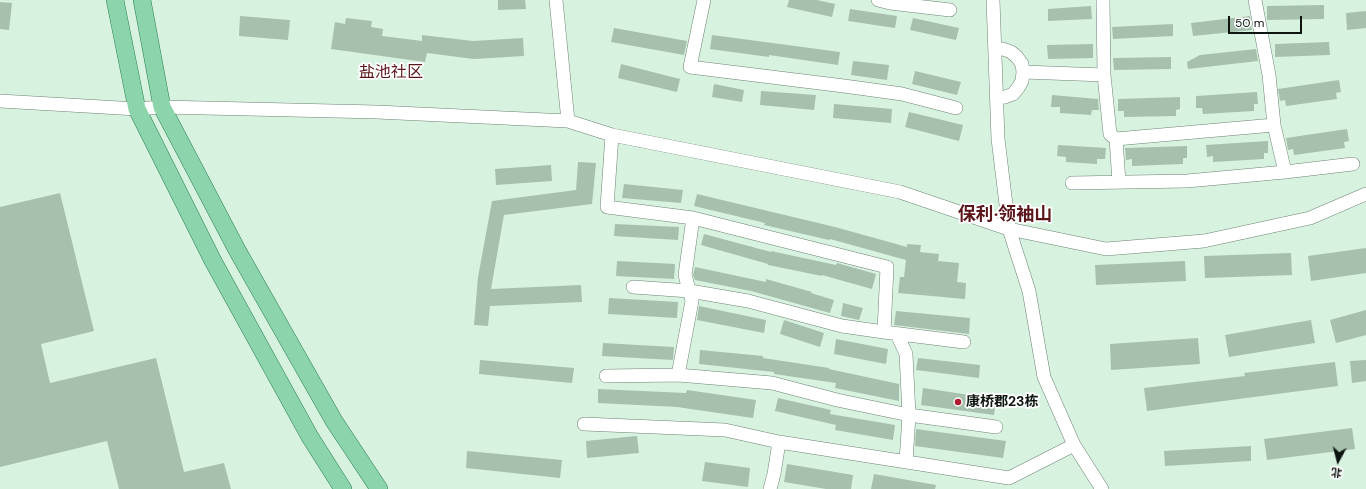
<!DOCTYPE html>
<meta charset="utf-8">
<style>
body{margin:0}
#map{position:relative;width:1366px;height:489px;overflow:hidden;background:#d8f2e0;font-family:"DM Sans","Noto Sans SC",sans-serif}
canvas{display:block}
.north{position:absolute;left:1318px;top:441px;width:40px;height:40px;-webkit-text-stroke:3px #fff;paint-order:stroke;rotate:187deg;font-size:11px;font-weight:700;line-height:16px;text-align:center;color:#0c150f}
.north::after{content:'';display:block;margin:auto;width:14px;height:18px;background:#0c150f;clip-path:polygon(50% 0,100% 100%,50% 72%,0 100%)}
.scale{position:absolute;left:1228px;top:16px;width:74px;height:18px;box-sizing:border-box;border:2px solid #0c150f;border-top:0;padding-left:5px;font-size:12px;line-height:14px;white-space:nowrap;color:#0c150f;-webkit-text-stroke:3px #fff;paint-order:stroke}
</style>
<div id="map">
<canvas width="1366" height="489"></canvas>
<div class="north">北</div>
<div class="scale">50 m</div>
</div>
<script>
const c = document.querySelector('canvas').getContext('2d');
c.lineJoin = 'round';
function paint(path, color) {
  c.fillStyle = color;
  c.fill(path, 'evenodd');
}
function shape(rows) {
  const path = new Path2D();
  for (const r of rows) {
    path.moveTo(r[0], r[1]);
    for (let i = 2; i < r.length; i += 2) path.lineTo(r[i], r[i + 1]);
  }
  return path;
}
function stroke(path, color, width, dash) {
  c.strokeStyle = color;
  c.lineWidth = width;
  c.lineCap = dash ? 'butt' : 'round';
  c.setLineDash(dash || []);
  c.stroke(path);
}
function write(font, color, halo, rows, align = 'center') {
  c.font = font + ' "DM Sans","Noto Sans SC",sans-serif';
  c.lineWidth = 3.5;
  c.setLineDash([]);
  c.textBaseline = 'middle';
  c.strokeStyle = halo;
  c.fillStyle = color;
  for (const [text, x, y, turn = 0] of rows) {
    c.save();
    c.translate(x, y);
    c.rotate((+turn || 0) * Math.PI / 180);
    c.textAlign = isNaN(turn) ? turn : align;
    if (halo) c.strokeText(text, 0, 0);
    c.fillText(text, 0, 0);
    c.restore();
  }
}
const building = shape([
 [498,0,525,0,526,9,498,10],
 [789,0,817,0,835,4,832,17,787,7],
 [0,2,12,3,9,30,0,29],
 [1324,5,1324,19,1267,20,1267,6],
 [1091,6,1092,19,1048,21,1048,9],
 [850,9,897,16,895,28,848,21],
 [1366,11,1366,28,1347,30,1346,13],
 [240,16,290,20,288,40,239,36],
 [1250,16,1252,30,1193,36,1191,23],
 [346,18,372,21,371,27,383,29,382,36,422,41,422,35,473,41,523,38,524,56,474,59,427,53,425,62,331,49,335,22,345,24],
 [913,18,959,28,956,40,910,30],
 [1173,24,1173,36,1113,39,1112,27],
 [614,28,687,41,684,55,611,42],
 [712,35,840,52,838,65,769,55,769,57,710,49],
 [1329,42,1330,55,1275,57,1275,44],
 [1093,44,1093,58,1048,59,1047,45],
 [1256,49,1258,61,1188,69,1187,62,1200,55],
 [1171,57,1171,69,1114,70,1113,58],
 [853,61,889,65,887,80,851,75],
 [621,64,680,79,677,92,618,78],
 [915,71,961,82,957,95,912,84],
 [1339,80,1341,92,1336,93,1337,99,1286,106,1285,100,1280,101,1278,89],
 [714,84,744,90,742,102,712,97],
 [761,91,816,95,814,110,760,105],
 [1257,92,1258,104,1254,104,1254,111,1203,114,1202,108,1196,108,1196,96],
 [1052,95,1098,99,1099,110,1092,110,1091,115,1060,113,1060,107,1051,107],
 [1180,97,1180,109,1176,110,1176,116,1124,117,1124,111,1118,111,1118,99],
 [834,104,892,109,891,123,833,118],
 [909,112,963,125,959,141,905,127],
 [1347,129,1349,141,1344,142,1345,148,1294,155,1293,149,1288,150,1286,138],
 [1268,141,1268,153,1264,153,1264,159,1213,162,1213,156,1207,157,1206,145],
 [1058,145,1106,148,1105,159,1097,159,1097,164,1066,162,1066,157,1057,156],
 [1187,146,1187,158,1183,158,1183,164,1132,166,1132,159,1126,160,1125,148],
 [578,162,596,163,592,204,504,215,491,289,581,285,582,302,490,306,488,326,474,325,478,277,492,201,576,190],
 [551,165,552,181,496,185,495,169],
 [624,184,683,190,681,203,622,198],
 [60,193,94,331,41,344,50,383,156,358,184,472,224,463,231,489,119,489,107,441,0,467,0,207],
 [697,194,835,227,907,247,907,244,921,245,920,252,939,254,938,261,959,263,957,282,966,283,965,299,898,293,900,277,904,277,906,260,830,239,829,240,764,225,765,223,694,206],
 [615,224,679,227,678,240,614,236],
 [704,234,771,252,771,251,836,265,837,263,876,274,872,289,822,275,822,276,768,265,768,264,701,245],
 [1366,248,1366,273,1311,281,1308,256],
 [1291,253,1292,275,1205,278,1204,256],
 [617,261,675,264,674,279,616,276],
 [1185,261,1186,281,1096,285,1095,265],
 [695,267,766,282,766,279,812,292,811,293,834,300,830,313,751,291,695,280,693,275],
 [609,298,678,302,677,318,608,314],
 [843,303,863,308,859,320,841,316],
 [699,306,766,320,764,333,697,320],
 [1366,310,1366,335,1336,343,1330,320],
 [896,311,970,318,969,334,894,325],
 [784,320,824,333,820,347,780,334],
 [1311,320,1315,343,1229,357,1225,335],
 [1198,338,1200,364,1111,370,1110,344],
 [836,339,888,349,886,364,834,354],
 [603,343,674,347,673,360,602,356],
 [700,350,763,356,763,358,829,368,829,369,899,384,899,401,835,388,836,383,774,374,774,372,699,364],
 [918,358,980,365,979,378,916,370],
 [480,360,574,368,572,383,479,374],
 [1366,360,1366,381,1352,383,1350,361],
 [1335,362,1338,386,1147,411,1144,388,1245,376,1244,373],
 [923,388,996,399,994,415,921,405],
 [598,389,686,393,687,390,756,400,753,418,677,407,598,403],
 [778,398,831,410,830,414,895,425,893,440,835,430,836,425,775,411],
 [1352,428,1355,449,1267,460,1264,439],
 [916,429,1006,441,1003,458,915,446],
 [637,436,639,453,587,458,586,441],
 [1251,446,1251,461,1165,466,1164,451],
 [467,451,562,460,560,478,466,468],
 [705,462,750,468,748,487,702,481],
 [787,464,853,475,851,489,826,489,784,482],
 [874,474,936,485,935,489,871,489]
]);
const minor = shape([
 [556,0,568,121],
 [704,0,690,67,844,86,902,94,956,108],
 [878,0,890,3,950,10],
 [993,0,998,139,1009,229,1029,291,1044,377,1074,445,1102,489],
 [1103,0,1104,75,1110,134,1116,139,1274,125],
 [1255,0,1269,75,1274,125,1285,172],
 [995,49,1003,49,1011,52,1017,57,1022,64,1023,72,1022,81,1018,88,1013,94,1005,97,997,98],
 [1023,72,1104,75],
 [0,101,137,109,162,107,377,112,568,121,612,135,900,192,1009,229,1106,249,1204,241,1310,218,1366,194],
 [612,135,607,207,693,218,887,267,884,332,964,342],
 [1116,139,1119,182],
 [1072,183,1187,181,1285,172,1353,164],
 [633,287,690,291,748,301,842,326,884,332],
 [897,334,906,354,909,415,906,462],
 [678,375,692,301,685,275,693,218],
 [606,376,678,375,772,383,837,400,909,415,996,427],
 [584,424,725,430,779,442],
 [770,489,774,474,779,442,1009,478,1074,445]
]);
const major = shape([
 [115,0,137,109,213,261,310,437,343,489],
 [142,0,162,107,237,250,334,421,379,489]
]);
const markers = [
 [958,402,4,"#af1c2f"]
];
const poiNames = [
 ["康桥郡23栋",966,402]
];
const quarterNames = [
 ["盐池社区",391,73]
];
const districtNames = [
 ["保利·领袖山",1005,215]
];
paint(building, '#a7c0ae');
stroke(minor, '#6c8373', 14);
stroke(major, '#2c7f51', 18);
stroke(minor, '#fff', 13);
stroke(major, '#8bd4ac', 17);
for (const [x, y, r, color] of markers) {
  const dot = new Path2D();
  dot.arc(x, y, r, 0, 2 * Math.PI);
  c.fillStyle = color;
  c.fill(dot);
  stroke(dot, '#fff', 1.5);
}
write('bold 14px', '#0c150f', '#fff', poiNames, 'left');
write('16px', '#5b161a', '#fff', quarterNames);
write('bold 18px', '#5b161a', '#fff', districtNames);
</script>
